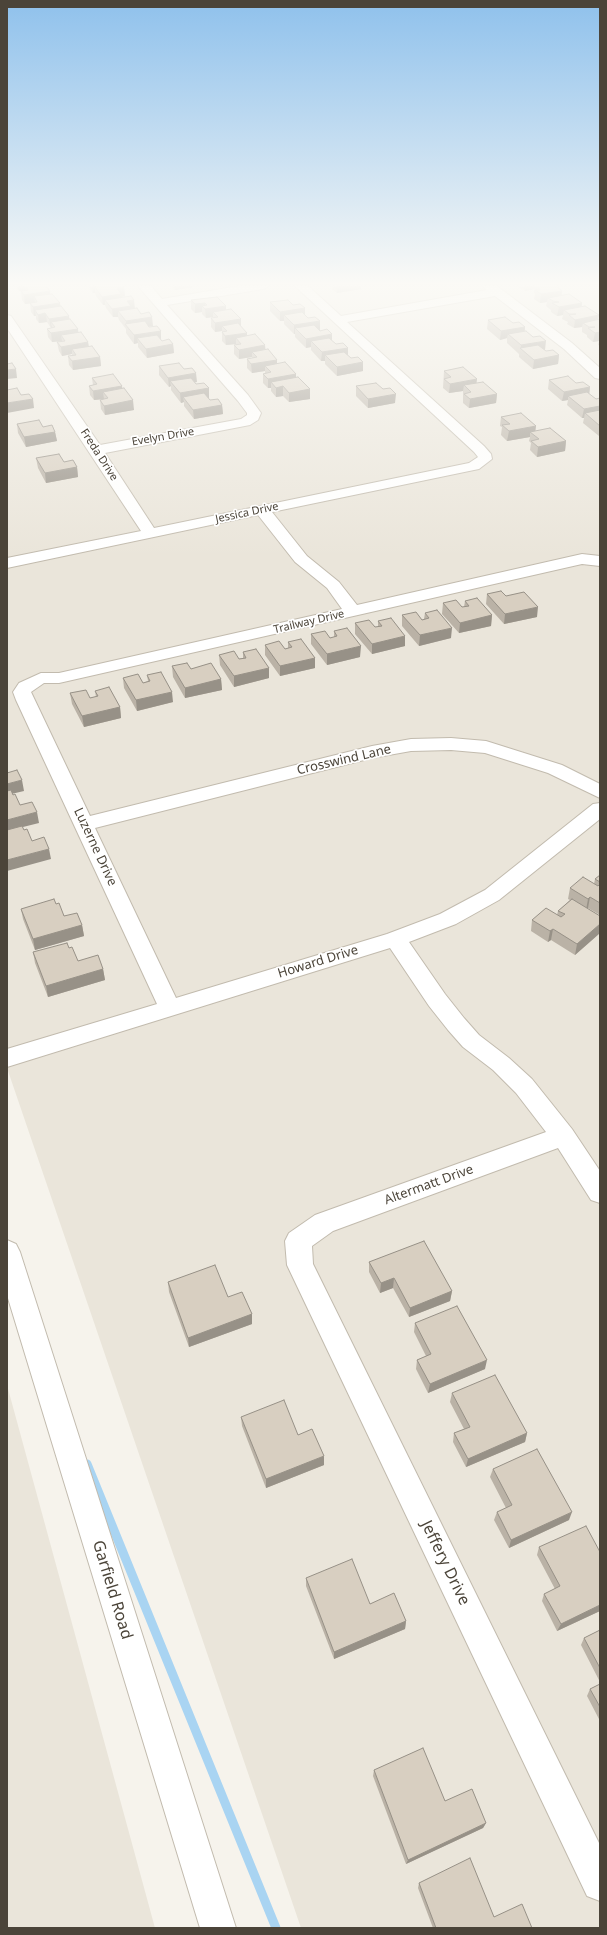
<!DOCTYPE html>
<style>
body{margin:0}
#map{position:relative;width:607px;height:1935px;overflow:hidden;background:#f6f3ec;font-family:"Noto Sans",sans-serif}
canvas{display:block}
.frame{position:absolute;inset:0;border:8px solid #4b4439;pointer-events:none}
</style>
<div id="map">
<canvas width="607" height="1935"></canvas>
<div class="frame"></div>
</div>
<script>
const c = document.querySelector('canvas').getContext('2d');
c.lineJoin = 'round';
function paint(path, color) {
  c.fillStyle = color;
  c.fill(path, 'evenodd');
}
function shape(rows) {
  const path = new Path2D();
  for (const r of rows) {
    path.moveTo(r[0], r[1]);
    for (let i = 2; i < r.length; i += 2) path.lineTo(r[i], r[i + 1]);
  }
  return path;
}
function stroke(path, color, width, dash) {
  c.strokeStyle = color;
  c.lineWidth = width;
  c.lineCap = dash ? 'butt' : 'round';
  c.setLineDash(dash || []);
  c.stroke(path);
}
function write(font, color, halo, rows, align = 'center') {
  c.font = font + ' "Noto Sans",sans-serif';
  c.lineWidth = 3.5;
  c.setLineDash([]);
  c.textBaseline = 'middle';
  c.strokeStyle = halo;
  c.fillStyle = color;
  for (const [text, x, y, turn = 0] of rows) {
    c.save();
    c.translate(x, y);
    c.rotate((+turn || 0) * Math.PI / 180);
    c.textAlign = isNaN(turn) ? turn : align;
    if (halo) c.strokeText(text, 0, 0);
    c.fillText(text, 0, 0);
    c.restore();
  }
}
const residential = shape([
 [7,286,600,286,600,1928,301,1928,7,1068],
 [7,1385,155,1928,7,1928]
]);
const stream = shape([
 [87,1464,276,1928]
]);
const minor = shape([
 [138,286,151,286,162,299,239,286,269,286,263,289,167,305,248,395,261,413,258,420,250,425,105,453,154,528,469,463,478,457,474,452,295,286,308,286,341,316,487,290,483,286,497,286,572,343,600,368,600,379,595,378,564,349,495,296,347,322,484,446,491,454,492,459,479,469,474,470,272,512,307,556,339,582,357,605,582,554,600,556,600,566,582,564,59,683,44,683,31,692,90,816,372,746,411,739,451,738,486,741,562,765,600,784,600,798,548,773,485,753,451,750,411,751,372,758,95,828,176,998,387,934,440,914,485,890,593,804,600,803,600,819,499,900,456,924,409,942,445,994,464,1018,479,1035,509,1058,532,1079,572,1129,600,1171,600,1203,591,1200,558,1148,333,1231,312,1246,313,1264,600,1845,600,1901,587,1896,287,1265,285,1241,289,1233,315,1215,546,1132,516,1093,493,1070,463,1047,448,1030,429,1006,390,948,7,1067,7,1049,157,1004,16,700,13,692,19,683,41,673,59,673,342,609,327,588,295,562,258,515,7,568,7,558,141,531,7,328,7,315,11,316,100,445,241,419,247,415,247,413,238,401,138,286],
 [7,1240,16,1244,20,1252,236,1928,200,1928,7,1295,7,1240]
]);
const wall = shape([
 [16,286,46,286,50,291,50,294,69,319,78,329,78,332,88,342,89,346,100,357,101,366,73,370,69,365,68,356,72,356,72,354,62,356,59,351,57,342,62,341,52,342,48,337,47,329,51,328,47,322,39,323,36,319,36,316,34,316,31,312,30,303,25,304,22,300,21,291,19,291],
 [88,286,123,286,124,287,125,296,121,297,141,314,153,326,149,326,149,327,161,331,161,340,162,341,173,344,174,353,147,358,138,347,138,343,134,344,126,333,126,329,119,320,118,317,113,317,106,308,105,305,103,305,96,296,95,293,93,293],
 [171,286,198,286,175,290],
 [333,286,361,286,361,289,337,293,332,289],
 [519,286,556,286,562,291,562,295,582,303,581,307,599,315,598,320,600,319,600,346,598,345,599,341,593,342,587,337,587,335,582,332,582,327,574,328,567,324,568,322,562,319,563,315,557,316,551,312,551,310,546,306,547,302,540,303,534,299,535,294,534,293,534,289,525,291,519,287],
 [217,297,226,310,241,319,241,327,247,333,247,336,265,350,277,364,296,374,296,378,310,389,310,399,289,402,283,396,276,397,271,391,271,388,268,388,263,383,263,374,265,373,265,371,252,373,247,368,247,359,252,358,252,357,239,359,234,354,234,345,236,344,226,345,222,341,222,331,215,332,211,327,211,318,213,318,213,317,206,318,202,314,202,312,195,313,191,309,191,300],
 [270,302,293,305,305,315,320,330,336,344,348,348,348,355,363,371,337,376,325,364,325,361,321,361,311,350,311,347,306,348,295,337,295,334,294,334,284,324,284,321,280,321,270,311],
 [488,320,513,323,525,327,525,331,545,350,544,350,546,351,559,355,558,364,533,369,519,357,519,354,507,343,507,338,500,340,487,329],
 [159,366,184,369,197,382,195,382,196,384,209,388,209,398,208,398,210,400,222,405,223,414,194,419,184,406,184,402,181,403,171,390,171,386,169,387,159,375],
 [444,371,476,383,497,394,496,403,469,408,463,403,463,391,449,393,443,388],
 [92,378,122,386,122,388,134,410,105,415,101,409,100,400,104,399,94,400,90,395,89,386,93,385],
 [549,380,576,383,590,387,589,394,596,399,600,398,600,436,599,436,583,423,584,418,582,418,567,405,568,400,562,401,548,389],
 [356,386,383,389,395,403,368,408,356,396],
 [501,417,536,431,566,441,565,451,537,457,530,450,531,443,529,441,530,437,507,441,501,435,502,427,500,426],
 [17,424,43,427,55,432,57,441,26,447,18,433],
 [36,458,64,462,77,467,78,477,46,483,38,468],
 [487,594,537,617,504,624,486,604],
 [465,601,492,615,491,626,459,633,442,614,443,603,462,607,464,607],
 [425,613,451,638,419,646,402,626,402,615,422,620,424,619],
 [378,621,405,646,372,654,355,634,355,623,375,627,378,627],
 [334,631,360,657,327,665,311,644,311,634,330,638,334,637],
 [288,642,315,668,280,676,265,655,265,645,285,649,288,648],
 [243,652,269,678,234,687,220,665,219,655,239,659,243,658],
 [172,666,191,669,221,679,222,690,185,698,173,677],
 [147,675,173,702,137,711,124,688,123,678,143,683,148,681],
 [95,691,120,707,121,718,84,727,72,704,70,693,90,698,96,697],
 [600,875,600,915,588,908,587,908,600,916,600,933,575,955,551,940,548,942,531,931,532,920,557,915,558,911,570,900,568,899,570,888,594,884,595,879],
 [56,904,64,916,82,925,84,936,35,950,23,919,21,909],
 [33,952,78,961,103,969,105,980,48,997,35,963],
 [369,1262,452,1291,450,1301,409,1317,393,1288,380,1293,369,1272],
 [168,1282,252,1314,252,1324,189,1347,169,1292],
 [415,1323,485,1369,428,1393,416,1369,417,1360,426,1356,414,1332],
 [452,1393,527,1433,525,1442,466,1467,453,1442,454,1433,464,1429,450,1402],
 [241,1417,324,1465,266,1488,242,1426],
 [493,1469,569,1520,509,1548,494,1520,497,1512,506,1508,490,1477],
 [539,1547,600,1552,600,1611,557,1631,542,1601,544,1594,555,1589,537,1555],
 [306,1578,370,1604,406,1621,405,1629,334,1659,306,1586],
 [600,1630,600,1682,581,1645,584,1638],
 [600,1684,600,1721,587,1696,590,1689],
 [374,1770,445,1801,486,1823,483,1828,406,1864,373,1776],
 [419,1883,494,1917,532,1928,433,1928,418,1888]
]);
const shadedWall = shape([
 [18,286,25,286,25,290,19,291],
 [93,286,111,286,95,287,95,293,93,293],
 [175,286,198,286,175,290],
 [337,286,361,286,361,289,337,293],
 [525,286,535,286,534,289,525,291],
 [124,287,125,296,121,297,122,302,105,300,105,305,103,305,102,297,117,288],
 [50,291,51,300,34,296,35,303,25,304,24,295],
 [562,291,561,299,548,298,547,302,540,303,541,294],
 [134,300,135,309,118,311,118,317,113,317,112,309,127,301],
 [60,303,61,312,46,314,47,322,39,323,38,315,35,310,36,316,34,316,33,307],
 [205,303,205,309,202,306,202,312,195,313,195,304],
 [582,303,581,312,564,310,563,315,557,316,559,307],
 [226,306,226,314,213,312,213,317,206,318,205,309],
 [305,308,305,317,284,315,284,321,280,321,280,312],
 [599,315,597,324,583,323,582,327,574,328,575,320],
 [69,316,70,325,51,322,52,328,51,328,49,319],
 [152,317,153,326,129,330,126,325,126,321],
 [241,319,241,328,222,326,222,331,215,332,215,323],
 [320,321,320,330,301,333,295,328,295,334,294,334,294,325],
 [525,327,524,335,508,334,507,338,500,340,501,331],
 [78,329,79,338,61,335,62,341,52,342,51,333],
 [161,331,161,340,141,343,137,338,138,343,134,344,134,335],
 [600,332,599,341,593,342,595,333],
 [247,333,247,342,236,338,236,344,226,345,225,336],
 [332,334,332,343,311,341,311,347,306,348,306,339],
 [546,341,545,350,526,353,521,349,521,345],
 [88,342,89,351,72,349,72,354,62,356,61,347],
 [173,344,174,353,147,358,146,349],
 [265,345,266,354,252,352,252,357,239,359,239,350],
 [348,348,348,357,325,355,325,361,321,361,322,352],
 [559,355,558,364,533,369,534,360],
 [100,357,101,366,73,370,72,361],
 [277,360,277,369,265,366,265,371,252,373,251,364],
 [363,362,363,371,337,376,337,367],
 [16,369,17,378,7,379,7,370],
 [196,373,197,382,174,386,170,381,171,386,169,387,168,378],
 [296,374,296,383,271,382,271,388,268,388,268,379],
 [477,379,476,388,464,385,463,391,449,393,450,384],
 [122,386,123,395,103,392,104,399,94,400,93,391],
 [283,386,283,396,276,397,276,388],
 [590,387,589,396,568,396,568,400,562,401,564,392],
 [209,388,209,398,187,402,183,397,184,402,181,403,180,393],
 [310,389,310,399,289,402,289,393],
 [396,394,395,403,368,408,368,399],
 [497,394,496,403,469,408,470,399],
 [33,399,34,408,7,413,7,403],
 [133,400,134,410,105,415,104,406],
 [222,405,223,414,194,419,193,410],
 [600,406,600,415,585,413,584,418,582,418,584,409],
 [536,426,535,435,530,432,530,437,507,441,509,431],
 [55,432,57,441,26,447,24,437],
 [566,441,565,451,537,457,538,447],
 [77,467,78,477,46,483,45,473],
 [538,607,537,617,504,624,505,614],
 [492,615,491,626,459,633,460,623],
 [452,628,451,638,419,646,420,635],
 [405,636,405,646,372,654,372,644],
 [361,646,360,657,327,665,327,654],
 [315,658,315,668,280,676,280,666],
 [269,668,269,678,234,687,234,676],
 [221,679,222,690,185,698,185,688],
 [172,692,173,702,137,711,136,700],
 [120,707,121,718,84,727,82,716],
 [22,780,24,791,7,795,7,784],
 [37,812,39,823,7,831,7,820],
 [49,849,51,859,7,871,7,860],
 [590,897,588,908,586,910,588,899],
 [600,924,600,933,575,955,577,944],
 [82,925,84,936,35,950,33,939],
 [553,929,551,940,548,942,550,931],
 [103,969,105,980,48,997,46,986],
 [394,1278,393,1288,380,1293,381,1283],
 [452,1291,450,1301,409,1317,410,1308],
 [252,1314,252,1324,189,1347,188,1338],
 [487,1360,485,1369,428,1393,430,1384],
 [527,1433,525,1442,466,1467,468,1459],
 [324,1456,324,1465,266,1488,266,1479],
 [572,1512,569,1520,509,1548,511,1540],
 [600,1605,600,1611,557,1631,561,1624],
 [406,1621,405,1629,334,1659,334,1652],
 [486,1823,483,1828,406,1864,408,1860]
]);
const building = shape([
 [26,286,46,286,50,291,24,295,21,291,28,290,26,286],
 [99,286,123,286,124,287,117,288,121,294,102,297,95,287,99,286],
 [537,286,556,286,562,291,541,294,535,290,540,290,537,286],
 [52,294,60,303,33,307,30,303,37,302,34,296,52,294],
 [569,294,582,303,559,307,552,303,559,302,553,301,548,298,569,294],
 [131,296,134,300,127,301,131,306,112,309,105,300,131,296],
 [217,297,226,306,205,309,202,306,207,305,205,303,195,304,191,300,217,297],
 [288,300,293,305,300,304,305,308,280,312,270,302,288,300],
 [61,306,69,316,49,319,45,313,38,315,35,310,61,306],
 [585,306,599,315,575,320,569,315,576,314,569,314,564,310,585,306],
 [137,308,141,314,149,312,152,317,126,321,118,311,137,308],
 [231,309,241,319,215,323,211,318,218,317,213,312,231,309],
 [302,312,308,318,315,317,320,321,294,325,284,315,302,312],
 [505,317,513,323,519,322,525,327,501,331,488,320,505,317],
 [70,319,78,329,51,333,47,329,55,327,51,322,70,319],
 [600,319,600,332,595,333,588,328,595,327,589,327,583,323,600,319],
 [145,321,149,327,157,326,161,331,134,335,125,324,145,321],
 [238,323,247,333,225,336,222,332,227,331,222,326,238,323],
 [314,325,320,331,327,329,332,334,306,339,295,328,314,325],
 [526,331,533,337,540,336,546,341,521,345,508,334,526,331],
 [81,332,88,342,61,347,57,342,65,341,61,335,81,332],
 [255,334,265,345,239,350,234,345,241,344,236,338,255,334],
 [157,335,162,341,169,339,173,344,146,349,137,338,157,335],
 [329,338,336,344,343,343,348,348,322,352,311,341,329,338],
 [538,345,546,351,553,350,559,355,534,360,520,348,538,345],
 [92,346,100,357,72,361,68,356,76,355,72,349,92,346],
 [268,349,277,360,251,364,247,359,257,357,252,352,268,349],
 [344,352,351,358,358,357,363,362,337,367,325,355,344,352],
 [285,362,296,374,268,379,263,374,271,372,265,366,285,362],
 [12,363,16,369,7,370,7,364,12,363],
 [179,363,184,369,192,368,196,373,168,378,159,366,179,363],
 [463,367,477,379,450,384,444,379,451,377,444,371,463,367],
 [113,374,122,386,93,391,89,386,97,384,92,378,113,374],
 [568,376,576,383,583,382,590,387,564,392,549,380,568,376],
 [298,377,310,389,289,393,283,386,276,388,271,382,298,377],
 [191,378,196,384,204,383,209,388,180,393,170,381,191,378],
 [483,382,497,394,470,399,464,394,471,392,464,385,483,382],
 [376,383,383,389,390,388,396,394,368,399,356,386,376,383],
 [17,388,21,395,29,394,33,399,7,403,7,390,17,388],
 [124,388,133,400,104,406,100,400,108,398,103,392,124,388],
 [587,392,596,399,600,398,600,406,584,409,568,396,587,392],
 [204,393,210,400,218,399,222,405,193,410,183,397,204,393],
 [600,410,600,426,585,413,600,410],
 [521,413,536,426,509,431,502,425,510,424,501,417,521,413],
 [39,420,43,427,52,425,55,432,24,437,17,424,39,420],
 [550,428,566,441,538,447,531,441,539,439,530,432,550,428],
 [59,454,64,462,73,460,77,467,45,473,36,458,59,454],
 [501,591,506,596,524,592,538,607,505,614,487,594,501,591],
 [477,598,492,615,460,623,443,603,456,600,462,607,469,606,465,601,477,598],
 [437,610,452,628,420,635,402,615,416,612,422,620,429,618,425,613,437,610],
 [391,618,405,636,372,644,355,623,369,620,375,627,382,626,378,621,391,618],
 [347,628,361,646,327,654,311,634,325,631,330,638,337,636,334,631,347,628],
 [301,639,315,658,280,666,265,645,279,641,285,649,292,647,288,642,301,639],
 [256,649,269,668,234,676,219,655,234,651,239,659,246,658,243,652,256,649],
 [187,663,191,669,211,663,221,679,185,688,172,666,187,663],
 [161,672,172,692,136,700,123,678,138,674,143,683,150,681,147,675,161,672],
 [109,687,120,707,82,716,70,693,86,690,90,698,98,696,95,691,109,687],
 [17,770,22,780,7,784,7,773,17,770],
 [11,790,13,795,15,794,20,805,32,802,37,812,7,820,7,791,11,790],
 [22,826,24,830,27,829,32,841,44,837,49,849,7,860,7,830,22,826],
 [600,875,600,882,595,879,600,875],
 [583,877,598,886,600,884,600,903,590,897,588,899,570,888,583,877],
 [54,899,56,904,59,903,64,916,77,913,82,925,33,939,21,909,54,899],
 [572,899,600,916,600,924,577,944,553,929,550,931,532,920,546,908,561,917,565,914,558,911,572,899],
 [67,943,69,948,72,947,78,961,98,955,103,969,46,986,33,952,67,943],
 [424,1241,452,1291,410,1308,394,1278,381,1283,369,1262,424,1241],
 [215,1265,228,1297,242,1292,252,1314,188,1338,168,1282,215,1265],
 [457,1306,487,1360,430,1384,417,1360,431,1354,415,1323,457,1306],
 [495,1375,527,1433,468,1459,454,1433,470,1427,452,1393,495,1375],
 [284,1400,298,1435,312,1429,324,1456,266,1479,241,1417,284,1400],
 [537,1449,572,1512,511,1540,497,1512,512,1505,493,1469,537,1449],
 [586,1526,600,1552,600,1605,561,1624,544,1594,560,1586,539,1547,586,1526],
 [352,1559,370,1604,394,1593,406,1621,334,1652,306,1578,352,1559],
 [600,1630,600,1668,584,1638,600,1630],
 [600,1684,600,1707,590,1689,600,1684],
 [423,1748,445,1801,472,1789,486,1823,408,1860,374,1770,423,1748],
 [470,1858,494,1917,522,1904,532,1928,436,1928,419,1883,470,1858]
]);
const farStreetnames = [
 ["Evelyn Drive",163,437,-10],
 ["Freda Drive",99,455,57],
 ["Jessica Drive",247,513,-12],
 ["Trailway Drive",309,622,-13]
];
const streetNames = [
 ["Crosswind Lane",344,760,-13],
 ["Luzerne Drive",95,847,65],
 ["Howard Drive",318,962,-17],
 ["Altermatt Drive",429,1185,-20]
];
const nearStreetnames = [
 ["Jeffery Drive",445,1563,64],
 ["Garfield Road",112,1590,73]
];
paint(residential, '#eae5da');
stroke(stream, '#a9d4f2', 9);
stroke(minor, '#c2bbae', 2);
paint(minor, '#fff');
paint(wall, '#bab2a6');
paint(shadedWall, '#979187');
paint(building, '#d8cfc1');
stroke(building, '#979187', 1);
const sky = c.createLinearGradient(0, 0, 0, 557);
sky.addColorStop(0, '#8fc1ec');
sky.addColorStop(0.51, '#fbfaf6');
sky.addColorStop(1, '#fbfaf600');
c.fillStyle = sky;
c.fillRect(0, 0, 607, 557);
write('11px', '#4b4439', '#fff', farStreetnames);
write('13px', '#4b4439', '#fff', streetNames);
write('16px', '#4b4439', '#fff', nearStreetnames);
</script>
